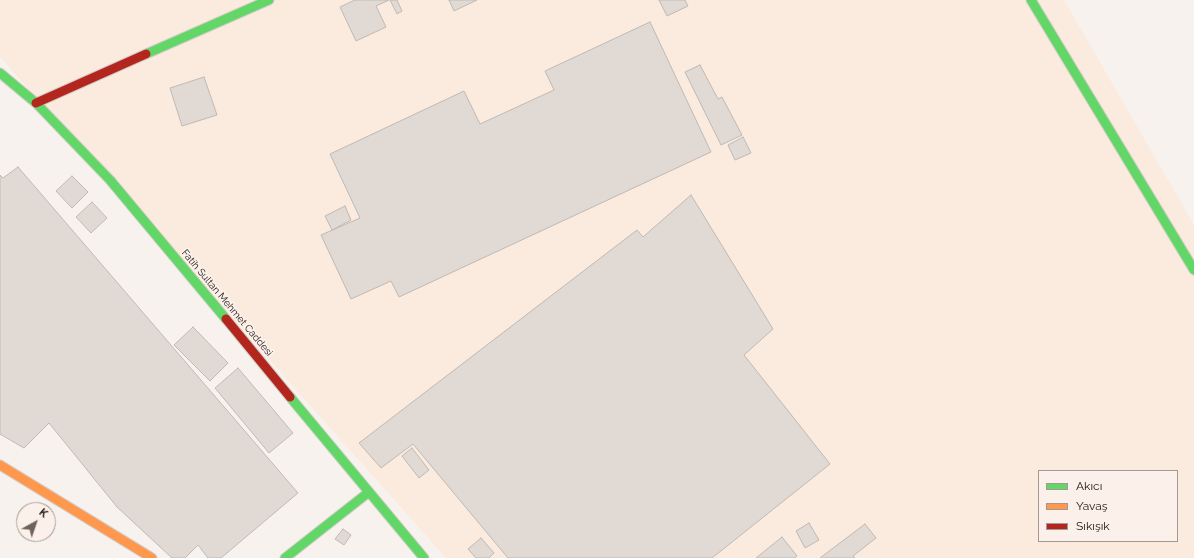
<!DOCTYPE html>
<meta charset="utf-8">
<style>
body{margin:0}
#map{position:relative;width:1194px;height:558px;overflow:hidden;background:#f7f2ee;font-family:Raleway,sans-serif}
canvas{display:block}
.legend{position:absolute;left:1038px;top:470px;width:140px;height:72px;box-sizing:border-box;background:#fbf1ea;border:1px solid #a39992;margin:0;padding:5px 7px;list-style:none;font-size:12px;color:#1f160f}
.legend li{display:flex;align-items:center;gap:8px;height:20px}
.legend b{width:20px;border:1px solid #a39992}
.north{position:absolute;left:16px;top:502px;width:40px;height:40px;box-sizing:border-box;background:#fbf1ea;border:1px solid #a39992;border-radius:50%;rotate:40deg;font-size:11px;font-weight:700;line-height:16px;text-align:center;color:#1f160f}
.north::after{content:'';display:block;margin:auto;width:14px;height:18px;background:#6b635d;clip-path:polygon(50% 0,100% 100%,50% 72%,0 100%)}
</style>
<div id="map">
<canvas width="1194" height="558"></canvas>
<ul class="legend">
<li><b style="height:5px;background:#63d668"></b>Akıcı</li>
<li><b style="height:5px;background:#ff974d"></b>Yavaş</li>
<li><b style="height:5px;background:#b3261e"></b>Sıkışık</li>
</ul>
<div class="north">K</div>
</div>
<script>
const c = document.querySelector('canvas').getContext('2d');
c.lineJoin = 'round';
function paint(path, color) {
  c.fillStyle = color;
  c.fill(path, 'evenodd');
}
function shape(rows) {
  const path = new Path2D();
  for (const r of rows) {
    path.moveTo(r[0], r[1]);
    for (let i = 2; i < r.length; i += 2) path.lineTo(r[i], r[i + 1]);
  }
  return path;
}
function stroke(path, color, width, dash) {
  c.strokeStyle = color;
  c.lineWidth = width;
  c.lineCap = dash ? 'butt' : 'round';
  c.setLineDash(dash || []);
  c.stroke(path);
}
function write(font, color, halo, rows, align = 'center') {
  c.font = font + ' Raleway,sans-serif';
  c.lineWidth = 4;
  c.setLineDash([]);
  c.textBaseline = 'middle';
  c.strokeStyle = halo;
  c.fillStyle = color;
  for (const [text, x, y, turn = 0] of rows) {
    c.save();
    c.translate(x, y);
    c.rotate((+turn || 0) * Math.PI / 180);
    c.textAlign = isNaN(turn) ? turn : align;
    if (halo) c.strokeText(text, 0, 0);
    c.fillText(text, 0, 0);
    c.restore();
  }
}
const built = shape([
 [0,0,1064,0,1194,225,1194,558,446,558,0,57],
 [1039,471,1177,471,1177,541,1039,541]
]);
const building = shape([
 [355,0,389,0,376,6,386,27,356,41,340,7,355,0],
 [390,0,397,0,402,11,397,14,390,0],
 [449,0,477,0,454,11,449,0],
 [659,0,685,0,688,6,667,16,659,0],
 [650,22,711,152,399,297,391,281,351,299,321,235,360,218,330,154,464,91,480,124,554,90,545,71,650,22],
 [700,65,718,99,722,97,742,135,721,145,685,72,700,65],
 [204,77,217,115,182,126,170,88,204,77],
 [743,137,751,153,735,160,728,145,743,137],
 [18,167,298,493,221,558,208,558,198,545,185,558,172,558,117,507,49,423,24,448,0,434,0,175,3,178,18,167],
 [72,176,88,192,72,208,56,191,72,176],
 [691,195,773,329,744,355,830,464,712,558,508,558,413,444,381,468,359,443,637,230,643,237,691,195],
 [92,202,107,218,91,233,76,217,92,202],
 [345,206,351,220,332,230,325,216,345,206],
 [193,327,228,363,210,381,174,345,193,327],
 [238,368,293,433,269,453,215,388,238,368],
 [412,448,429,470,419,478,402,456,412,448],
 [809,523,819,540,805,548,796,531,809,523],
 [865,524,876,538,853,556,855,558,820,558,865,524],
 [343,529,351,535,344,545,335,539,343,529],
 [782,537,797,556,794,558,756,558,782,537],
 [481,538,494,553,489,558,476,558,468,549,481,538]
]);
const fast = shape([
 [1031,0,1194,270],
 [146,54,269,0],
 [0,73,36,103,110,180,226,319],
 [290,397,424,558],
 [285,558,369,492]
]);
const slow = shape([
 [0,465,152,558]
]);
const jam = shape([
 [36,103,146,54],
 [226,319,290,397]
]);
const streetNames = [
 ["Fatih Sultan Mehmet Caddesi",227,303,50]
];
paint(built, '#fbebde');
paint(building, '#e1dad4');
stroke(building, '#c0b9b4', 1);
stroke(fast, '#d3cdc8', 11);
stroke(slow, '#d3cdc8', 11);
stroke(jam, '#d3cdc8', 11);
stroke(fast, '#63d668', 9);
stroke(slow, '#ff974d', 9);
stroke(jam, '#b3261e', 9);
write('10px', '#1f160f', '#fbf1ea', streetNames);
</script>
